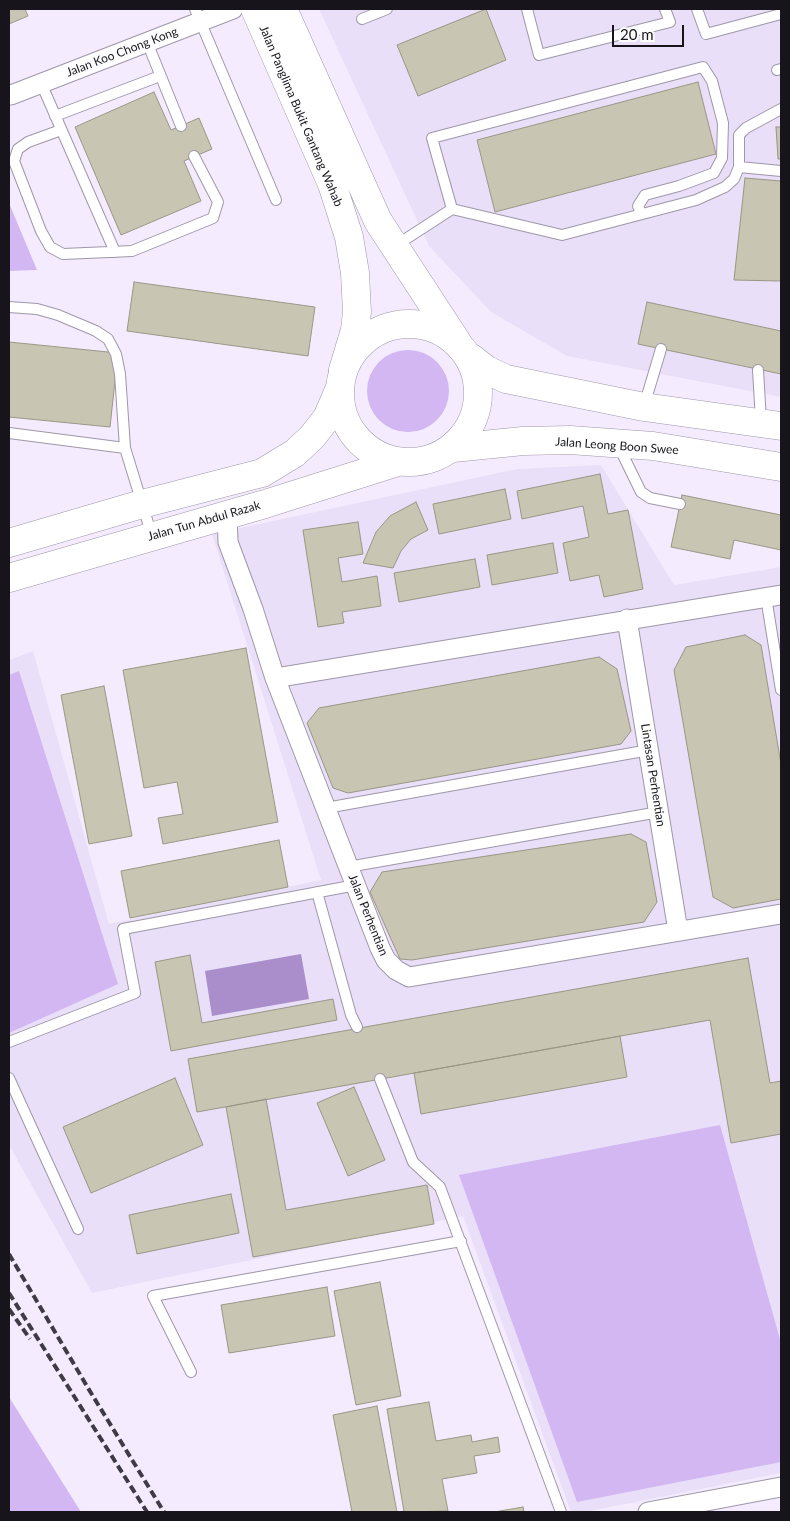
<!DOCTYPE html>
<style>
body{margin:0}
#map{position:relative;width:790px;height:1521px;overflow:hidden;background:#f4ecfe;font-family:Lato,sans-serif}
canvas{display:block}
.frame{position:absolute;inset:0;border:10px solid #17151b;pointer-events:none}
.scale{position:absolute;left:612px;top:25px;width:72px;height:22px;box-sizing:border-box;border:2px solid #17151b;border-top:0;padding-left:6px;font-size:15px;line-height:18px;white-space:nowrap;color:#17151b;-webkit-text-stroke:4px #fdfdfd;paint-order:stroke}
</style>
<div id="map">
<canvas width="790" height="1521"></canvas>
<div class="frame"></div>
<div class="scale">20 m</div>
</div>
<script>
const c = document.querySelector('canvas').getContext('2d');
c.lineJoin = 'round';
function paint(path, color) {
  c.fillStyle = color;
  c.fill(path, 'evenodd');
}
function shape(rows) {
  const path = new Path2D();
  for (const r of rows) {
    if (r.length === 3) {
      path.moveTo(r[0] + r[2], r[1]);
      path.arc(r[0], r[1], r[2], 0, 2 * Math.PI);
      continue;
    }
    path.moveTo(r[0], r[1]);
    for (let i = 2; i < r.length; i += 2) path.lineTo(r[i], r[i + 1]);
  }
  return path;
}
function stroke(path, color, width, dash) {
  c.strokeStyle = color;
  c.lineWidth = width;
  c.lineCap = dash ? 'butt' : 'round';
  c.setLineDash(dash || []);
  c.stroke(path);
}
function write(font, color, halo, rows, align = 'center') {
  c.font = font + ' Lato,sans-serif';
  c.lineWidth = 4.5;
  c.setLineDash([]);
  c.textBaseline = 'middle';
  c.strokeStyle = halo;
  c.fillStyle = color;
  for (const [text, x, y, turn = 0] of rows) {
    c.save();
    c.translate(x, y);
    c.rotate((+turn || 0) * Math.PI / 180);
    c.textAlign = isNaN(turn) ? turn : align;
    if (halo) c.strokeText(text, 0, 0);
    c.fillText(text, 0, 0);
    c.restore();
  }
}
const built = shape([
 [319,9,781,9,781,397,567,356,491,312,429,246],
 [601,465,674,585,781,567,781,1473,585,1512,571,1512,463,1216,92,1293,9,1145,9,660,33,651,109,924,321,880,212,534,517,469]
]);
const green = shape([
 [9,203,37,270,9,271],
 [408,391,41],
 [19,671,118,984,9,1033,9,675],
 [720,1125,781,1343,781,1462,577,1502,459,1175],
 [9,1397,81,1512,9,1512]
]);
const water = shape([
 [301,954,309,999,212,1016,205,971]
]);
const building = shape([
 [9,9,25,9,28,16,9,24,9,9],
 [486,9,506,60,418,96,397,45,486,9],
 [698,82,716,154,495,212,477,140,698,82],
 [154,92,171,130,199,118,212,149,184,161,201,201,121,235,75,127,154,92],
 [776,127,781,127,781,159,778,159,776,127],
 [745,178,781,181,781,281,734,280,745,178],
 [134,282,315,307,308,356,127,331,134,282],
 [647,302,781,331,781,374,638,344,647,302],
 [9,342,118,353,110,427,9,417,9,342],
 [600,474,608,514,628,510,643,589,604,597,599,575,570,581,563,543,589,537,583,506,522,519,517,491,600,474],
 [505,489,511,519,439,534,433,504,505,489],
 [682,495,781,515,781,550,734,540,730,559,671,547,682,495],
 [416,502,428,530,411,539,401,551,393,568,363,563,376,532,390,516,416,502],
 [358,522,363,554,338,558,342,582,377,576,381,606,342,612,344,623,318,627,303,530,358,522],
 [553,543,558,573,492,585,487,555,553,543],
 [475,559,480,587,399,602,394,573,475,559],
 [745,635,761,645,781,764,781,899,733,908,713,897,674,670,686,647,745,635],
 [246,648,278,822,163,844,158,818,183,814,177,782,144,788,123,670,246,648],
 [599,657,617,669,631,731,621,744,348,793,333,788,307,723,319,708,599,657],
 [104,686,132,836,89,844,61,695,104,686],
 [631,834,646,842,657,902,644,922,412,960,400,959,370,892,382,872,631,834],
 [279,840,288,887,130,918,121,871,279,840],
 [190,955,202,1023,333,999,337,1020,171,1051,155,962,190,955],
 [748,958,770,1083,781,1081,781,1134,731,1143,710,1020,197,1112,188,1059,748,958],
 [620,1036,627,1077,421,1114,414,1073,620,1036],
 [175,1078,203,1145,91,1193,63,1127,175,1078],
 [354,1087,385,1160,348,1176,317,1103,354,1087],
 [266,1099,286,1210,427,1185,434,1224,253,1257,226,1107,266,1099],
 [231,1194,239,1233,137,1254,129,1215,231,1194],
 [380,1282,401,1396,356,1405,334,1291,380,1282],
 [327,1287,335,1336,229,1353,221,1305,327,1287],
 [429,1402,436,1441,471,1435,472,1442,498,1437,500,1452,474,1456,477,1473,442,1479,448,1511,404,1512,387,1409,429,1402],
 [377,1406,397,1512,352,1512,333,1415,377,1406],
 [523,1507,524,1512,494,1512,523,1507]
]);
const service = shape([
 [195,9,276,200],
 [527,9,539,55,670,22,665,9],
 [697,9,706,34,781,14],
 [362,19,387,9],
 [147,42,181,126],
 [777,70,781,69],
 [41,83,115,252],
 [55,116,160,76],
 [61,130,28,142,18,149,14,161,41,231,50,247,63,254,132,251,213,218,218,202,194,156],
 [739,167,781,171],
 [452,209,432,138,703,67,712,81,723,123,722,158,714,173,679,186,645,195,638,206,641,214],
 [395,246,452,209,562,235,696,200,725,187,734,179,739,167,739,135,746,128,781,109],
 [9,307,37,309,58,315,96,331,108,339,116,354,120,374,125,448,152,536],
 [758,370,761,421],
 [644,406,661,349],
 [9,433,125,448],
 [619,447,641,492,650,498,680,504],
 [766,597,781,690],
 [326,808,649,750],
 [348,867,659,812],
 [317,892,351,1015,357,1027],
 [9,1042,135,993,123,929,356,885],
 [9,1078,78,1229],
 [380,1079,413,1162,440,1187,561,1512],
 [191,1372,153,1296,461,1241]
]);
const minor = shape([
 [11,95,233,9],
 [227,515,228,542,253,609,275,678,380,948,386,960,396,970,409,977,781,914],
 [627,619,678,931],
 [275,678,781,595],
 [648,1512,781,1487]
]);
const primary = shape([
 [409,393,69],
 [470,357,487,370,506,379,644,407,781,426],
 [453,448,523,441,570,440,653,446,781,467],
 [9,543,142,504,262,473,295,453,312,437,327,418,339,390],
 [9,578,265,504,398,462]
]);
const trunk = shape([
 [255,9,332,184,349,237,355,273,357,312,355,330,343,370],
 [283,9,378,221,457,342]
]);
const rail = shape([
 [9,1254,88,1388,164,1512],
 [9,1293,147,1512],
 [9,1309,30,1339]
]);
const streetNames = [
 ["Jalan Koo Chong Kong",122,52,-21],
 ["Jalan Panglima Bukit Gantang Wahab",301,116,67],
 ["Jalan Leong Boon Swee",617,446,4],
 ["Jalan Tun Abdul Razak",204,521,-16],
 ["Lintasan Perhentian",653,775,81],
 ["Jalan Perhentian",368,915,68]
];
paint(built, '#e9dff8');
paint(green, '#d2b7f3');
paint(water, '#aa8ecb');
paint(building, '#c8c5b3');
stroke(building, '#999785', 1);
stroke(service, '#9e97a8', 12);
stroke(minor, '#9e97a8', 21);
stroke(primary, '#9e97a8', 29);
stroke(trunk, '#9e97a8', 29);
stroke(service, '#fff', 10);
stroke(minor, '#fff', 19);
stroke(primary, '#fff', 28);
stroke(trunk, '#fff', 28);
stroke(rail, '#3e3b44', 4, [8, 4]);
write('12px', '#17151b', '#fdfdfd', streetNames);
</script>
